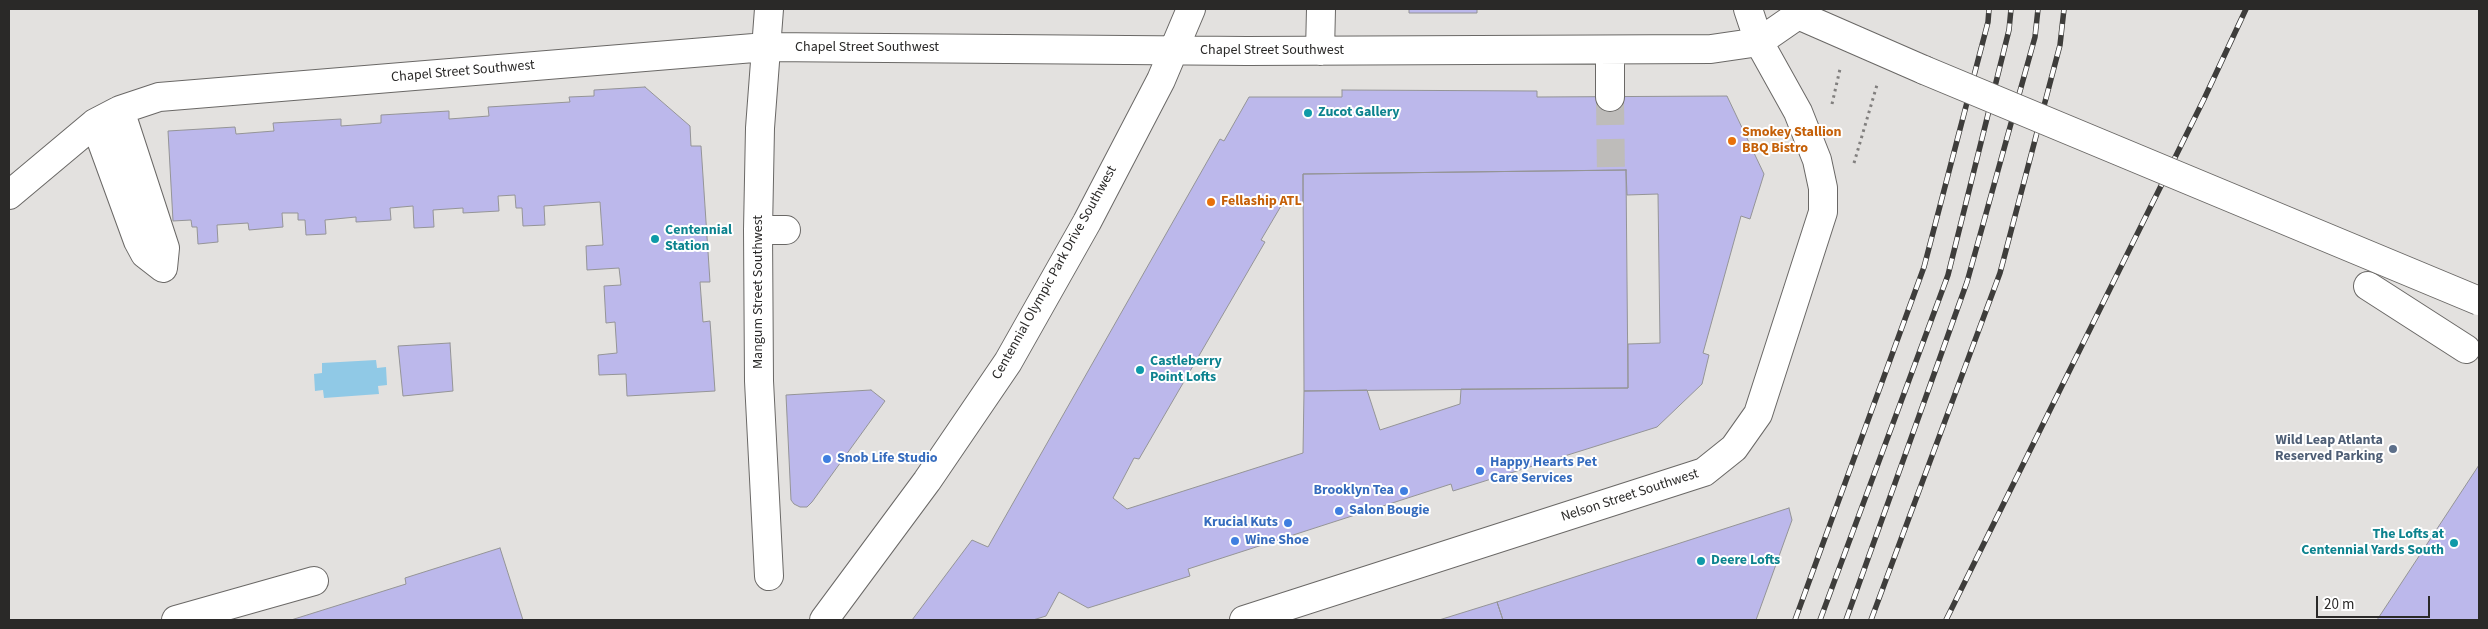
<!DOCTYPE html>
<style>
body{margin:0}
#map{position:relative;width:2488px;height:629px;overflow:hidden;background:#e3e1df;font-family:"Source Sans 3",sans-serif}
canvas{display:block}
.frame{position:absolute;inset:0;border:10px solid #2a2928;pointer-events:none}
.scale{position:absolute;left:2316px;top:596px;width:114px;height:22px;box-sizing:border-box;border:2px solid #2a2928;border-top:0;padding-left:6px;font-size:15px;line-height:18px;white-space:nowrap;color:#2a2928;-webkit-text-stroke:4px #fff;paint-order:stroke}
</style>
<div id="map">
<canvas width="2488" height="629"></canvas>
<div class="frame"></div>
<div class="scale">20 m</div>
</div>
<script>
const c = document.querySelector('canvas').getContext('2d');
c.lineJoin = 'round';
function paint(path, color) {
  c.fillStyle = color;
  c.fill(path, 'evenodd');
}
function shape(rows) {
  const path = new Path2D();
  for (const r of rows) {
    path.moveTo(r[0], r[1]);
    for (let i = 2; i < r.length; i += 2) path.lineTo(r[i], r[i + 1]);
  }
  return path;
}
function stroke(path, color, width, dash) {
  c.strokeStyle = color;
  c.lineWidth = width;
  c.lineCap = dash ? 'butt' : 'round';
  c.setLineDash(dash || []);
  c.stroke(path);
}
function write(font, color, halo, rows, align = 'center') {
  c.font = font + ' "Source Sans 3",sans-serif';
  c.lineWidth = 4;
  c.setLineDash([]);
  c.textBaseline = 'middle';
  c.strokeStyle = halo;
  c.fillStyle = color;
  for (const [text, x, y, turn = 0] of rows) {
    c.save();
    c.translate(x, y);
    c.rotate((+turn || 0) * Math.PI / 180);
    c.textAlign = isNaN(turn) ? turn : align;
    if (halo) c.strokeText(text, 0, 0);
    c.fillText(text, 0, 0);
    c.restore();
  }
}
const water = shape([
 [376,360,377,368,386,367,387,385,378,386,379,394,324,398,323,390,315,391,314,374,322,373,322,363]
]);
const building = shape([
 [1409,9,1477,9,1477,13,1409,13,1409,9],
 [645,87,690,126,691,146,701,146,710,282,700,282,703,322,710,321,715,391,627,396,626,374,599,375,598,355,617,353,615,322,606,323,604,286,621,285,619,268,587,270,586,246,603,245,600,202,544,206,545,225,523,226,522,208,516,208,515,195,498,196,499,211,463,213,463,208,433,210,434,227,414,228,413,206,390,208,391,220,356,222,356,217,325,220,326,234,306,235,305,220,298,220,298,213,282,213,283,227,249,230,248,223,217,225,218,242,198,244,197,227,192,227,191,220,173,221,168,131,235,127,236,134,274,131,273,123,341,119,341,126,381,123,381,115,449,111,449,119,489,116,488,107,570,102,569,97,594,96,594,90,645,87],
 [1342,90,1537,91,1537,97,1727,96,1764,174,1750,219,1741,216,1703,353,1709,355,1702,384,1657,427,1453,491,1451,484,1188,569,1190,576,1088,608,1059,592,1046,616,1033,620,912,620,972,540,988,547,1220,139,1224,141,1249,97,1342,97,1342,90],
 [1626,170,1627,195,1658,194,1660,343,1628,344,1628,388,1461,389,1460,404,1380,430,1367,390,1304,391,1303,453,1127,509,1113,498,1134,458,1139,459,1265,242,1261,240,1281,206,1303,204,1303,174,1626,170],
 [1626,170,1628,388,1304,391,1303,174,1626,170],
 [450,343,453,391,403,396,398,346,450,343],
 [871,390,885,401,812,502,807,507,800,507,794,504,791,500,786,395,871,390],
 [2479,465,2479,620,2377,620,2479,465],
 [1789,508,1792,520,1756,620,1503,620,1497,602,1789,508],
 [500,548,523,620,291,620,406,584,405,578,500,548],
 [1497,602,1503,620,1439,620,1497,602]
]);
const minorTunnel = shape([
 [1610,97,1611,177]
]);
const path = shape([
 [1832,104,1840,69],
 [1854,163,1877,85]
]);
const minor = shape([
 [769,9,760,128,758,230,759,381,769,576],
 [1610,50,1610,97],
 [1320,51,1321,9],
 [95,123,138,241,145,254,163,268,165,248,120,110],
 [9,195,95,123,120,110,159,97,766,47,1247,51,1711,49,1759,42,1798,15,1924,70],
 [758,230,786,230],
 [2368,286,2466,349],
 [176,620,314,581],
 [824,620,927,481,1008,362,1087,222,1161,80,1191,9],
 [1244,620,1704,472,1734,448,1758,414,1823,212,1823,188,1817,160,1798,112,1759,42,1748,9]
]);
const rail = shape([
 [1795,620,1924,267,1988,22,1989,9],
 [1820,620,1948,275,2009,30,2011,9],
 [1846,620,1967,282,2035,37,2038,9],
 [1871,620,2000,273,2060,45,2064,9],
 [1946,620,2204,99,2246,9]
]);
const minorBridge = shape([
 [1924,70,2479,301]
]);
const markers = [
 [1308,113,5,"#0f9aa8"],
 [1732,141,5,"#e8710a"],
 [1211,202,5,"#e8710a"],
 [655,239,5,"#0f9aa8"],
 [1140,370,5,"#0f9aa8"],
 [2393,449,5,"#5c6f8a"],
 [827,459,5,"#3f7fe0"],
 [1480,471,5,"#3f7fe0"],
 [1404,491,5,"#3f7fe0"],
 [1339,511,5,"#3f7fe0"],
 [1288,523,5,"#3f7fe0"],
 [1235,541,5,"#3f7fe0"],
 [2454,543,5,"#0f9aa8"],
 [1701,561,5,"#0f9aa8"]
];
const streetNames = [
 ["Chapel Street Southwest",867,48],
 ["Chapel Street Southwest",1272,51],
 ["Chapel Street Southwest",463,72,-5],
 ["Centennial Olympic Park Drive Southwest",1055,273,-61],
 ["Mangum Street Southwest",759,292,-90],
 ["Nelson Street Southwest",1630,496,-18]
];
const cultureNames = [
 ["Zucot Gallery",1318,113],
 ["Centennial",665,231],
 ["Station",665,247],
 ["Castleberry",1150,362],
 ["Point Lofts",1150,378],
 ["The Lofts at",2444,535,"right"],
 ["Centennial Yards South",2444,551,"right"],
 ["Deere Lofts",1711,561]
];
const foodNames = [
 ["Smokey Stallion",1742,133],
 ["BBQ Bistro",1742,149],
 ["Fellaship ATL",1221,202]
];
const serviceNames = [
 ["Wild Leap Atlanta",2383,441],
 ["Reserved Parking",2383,457]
];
const shopNames = [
 ["Snob Life Studio",837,459],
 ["Happy Hearts Pet",1490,463],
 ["Care Services",1490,479],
 ["Brooklyn Tea",1394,491,"right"],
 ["Salon Bougie",1349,511],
 ["Krucial Kuts",1278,523,"right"],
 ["Wine Shoe",1245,541]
];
paint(water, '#90c9e6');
paint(building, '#bcb8eb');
stroke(building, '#949496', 1);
stroke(minorTunnel, '#bebcba', 28, [28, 14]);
stroke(minor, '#6a6866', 30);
stroke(path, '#817f7e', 3, [2.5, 4]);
stroke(minor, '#fff', 28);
stroke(rail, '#3e3d3b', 5.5);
stroke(rail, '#fff', 4, [11]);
stroke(minorBridge, '#6a6866', 30, []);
stroke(minorBridge, '#fff', 28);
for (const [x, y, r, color] of markers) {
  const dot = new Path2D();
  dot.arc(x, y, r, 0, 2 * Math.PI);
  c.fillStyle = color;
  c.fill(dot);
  stroke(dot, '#fff', 2);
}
write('14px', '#2a2928', '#fff', streetNames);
write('bold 14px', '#0d838f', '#fff', cultureNames, 'left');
write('bold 14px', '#c56008', '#fff', foodNames, 'left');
write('bold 14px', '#4e5e75', '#fff', serviceNames, 'right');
write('bold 14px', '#366cbe', '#fff', shopNames, 'left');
</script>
